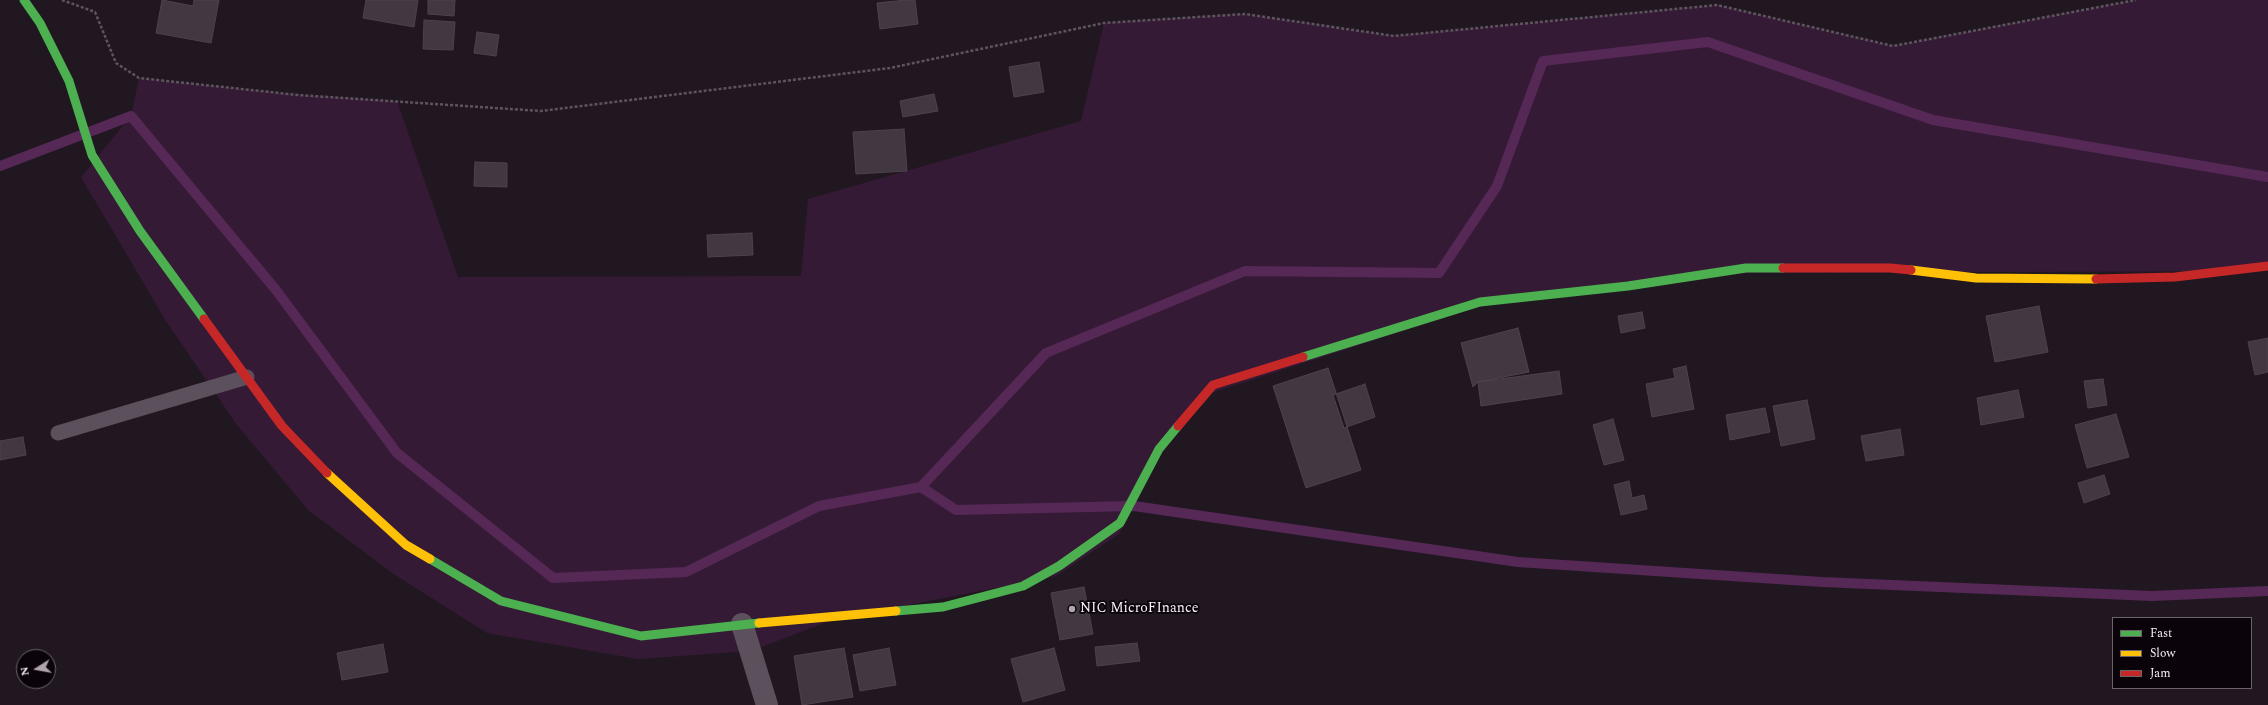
<!DOCTYPE html>
<style>
body{margin:0}
#map{position:relative;width:2268px;height:705px;overflow:hidden;background:#211721;font-family:Spectral,serif}
canvas{display:block}
.legend{position:absolute;left:2112px;top:617px;width:140px;height:72px;box-sizing:border-box;background:#0a040a;border:1px solid #6b626b;margin:0;padding:5px 7px;list-style:none;font-size:12px;color:#fdf0fc}
.legend li{display:flex;align-items:center;gap:8px;height:20px}
.legend b{width:20px;border:1px solid #6b626b}
.north{position:absolute;left:16px;top:649px;width:40px;height:40px;box-sizing:border-box;background:#0a040a;border:1px solid #6b626b;border-radius:50%;rotate:259deg;font-size:11px;font-weight:700;line-height:16px;text-align:center;color:#fdf0fc}
.north::after{content:'';display:block;margin:auto;width:14px;height:18px;background:#b0a4af;clip-path:polygon(50% 0,100% 100%,50% 72%,0 100%)}
</style>
<div id="map">
<canvas width="2268" height="705"></canvas>
<ul class="legend">
<li><b style="height:5px;background:#4caf50"></b>Fast</li>
<li><b style="height:5px;background:#ffc107"></b>Slow</li>
<li><b style="height:5px;background:#c62828"></b>Jam</li>
</ul>
<div class="north">N</div>
</div>
<script>
const c = document.querySelector('canvas').getContext('2d');
c.lineJoin = 'round';
function paint(path, color) {
  c.fillStyle = color;
  c.fill(path, 'evenodd');
}
function shape(rows) {
  const path = new Path2D();
  for (const r of rows) {
    path.moveTo(r[0], r[1]);
    for (let i = 2; i < r.length; i += 2) path.lineTo(r[i], r[i + 1]);
  }
  return path;
}
function stroke(path, color, width, dash) {
  c.strokeStyle = color;
  c.lineWidth = width;
  c.lineCap = dash ? 'butt' : 'round';
  c.setLineDash(dash || []);
  c.stroke(path);
}
function write(font, color, halo, rows, align = 'center') {
  c.font = font + ' Spectral,serif';
  c.lineWidth = 3.5;
  c.setLineDash([]);
  c.textBaseline = 'middle';
  c.strokeStyle = halo;
  c.fillStyle = color;
  for (const [text, x, y, turn = 0] of rows) {
    c.save();
    c.translate(x, y);
    c.rotate((+turn || 0) * Math.PI / 180);
    c.textAlign = isNaN(turn) ? turn : align;
    if (halo) c.strokeText(text, 0, 0);
    c.fillText(text, 0, 0);
    c.restore();
  }
}
const green = shape([
 [2136,0,2268,0,2268,271,1742,273,1477,307,1211,393,1157,459,1119,534,1056,576,832,620,751,651,638,659,487,633,392,573,308,510,237,425,166,321,81,177,131,116,139,78,298,95,397,101,458,277,801,276,808,199,1081,121,1104,23,1245,14,1394,36,1717,5,1893,46]
]);
const stream = shape([
 [0,166,131,116,276,290,397,453,553,578,686,572,819,506,921,487,1046,353,1245,271,1439,273,1497,186,1543,61,1708,42,1933,120,2268,177],
 [921,487,956,510,1134,506,1518,562,1822,582,2152,596,2268,591]
]);
const building = shape([
 [162,0,193,6,194,0,219,0,211,43,156,33,162,0],
 [366,0,418,0,414,27,363,18,366,0],
 [428,0,455,0,454,16,428,14,428,0],
 [906,0,915,0,918,24,880,29,877,3,906,0],
 [424,20,455,22,453,50,423,49,424,20],
 [477,32,499,35,496,56,474,53,477,32],
 [1039,62,1044,92,1014,97,1009,67,1039,62],
 [934,94,938,111,903,117,900,101,934,94],
 [904,129,907,171,856,174,853,132,904,129],
 [475,162,507,163,507,187,474,186,475,162],
 [752,233,753,255,708,257,707,235,752,233],
 [2039,306,2048,352,1995,362,1986,316,2039,306],
 [1642,312,1645,328,1621,333,1618,316,1642,312],
 [1518,328,1529,372,1478,382,1473,387,1461,343,1518,328],
 [2268,338,2268,372,2255,375,2248,342,2268,338],
 [1686,366,1694,409,1652,417,1646,384,1675,378,1673,369,1686,366],
 [1328,368,1361,470,1306,488,1273,386,1328,368],
 [1559,371,1562,394,1481,406,1478,382,1559,371],
 [2103,379,2107,405,2088,408,2084,381,2103,379],
 [1365,384,1375,417,1344,428,1333,395,1365,384],
 [2018,390,2024,417,1981,425,1977,398,2018,390],
 [1807,400,1815,439,1781,446,1773,406,1807,400],
 [1765,408,1770,432,1730,440,1726,415,1765,408],
 [2116,414,2129,457,2087,468,2075,425,2116,414],
 [1613,419,1624,460,1604,465,1593,425,1613,419],
 [1900,429,1904,455,1866,461,1861,436,1900,429],
 [23,437,26,455,0,460,0,441,23,437],
 [2104,475,2110,494,2084,503,2078,483,2104,475],
 [1629,481,1632,498,1644,495,1647,509,1621,515,1614,485,1629,481],
 [1084,587,1093,634,1060,640,1051,593,1084,587],
 [1137,643,1140,661,1097,666,1095,647,1137,643],
 [383,644,388,672,342,680,337,653,383,644],
 [844,648,853,697,802,705,794,656,844,648],
 [889,648,896,685,860,691,853,655,889,648],
 [1054,648,1065,690,1023,702,1011,659,1054,648]
]);
const path = shape([
 [62,0,95,12,116,63,139,78,298,95,541,111,890,68,1104,23,1245,14,1394,36,1717,5,1893,46,2136,0]
]);
const lane = shape([
 [58,433,247,377]
]);
const street = shape([
 [742,624,767,705]
]);
const fast = shape([
 [24,0,40,23,69,81,92,155,140,231,204,319],
 [1303,357,1480,302,1628,286,1746,268,1783,268],
 [430,559,501,601,641,636,759,623],
 [896,611,943,607,1023,586,1059,566,1120,523,1159,449,1178,426]
]);
const slow = shape([
 [1911,270,1976,278,2096,279],
 [327,473,406,545,430,559],
 [759,623,896,611]
]);
const jam = shape([
 [1783,268,1890,268,1911,270],
 [2096,279,2175,277,2268,266],
 [204,319,282,426,327,473],
 [1178,426,1213,385,1303,357]
]);
const markers = [
 [1072,609,4,"#b0a4af"]
];
const poiNames = [
 ["NIC MicroFInance",1080,609]
];
paint(green, '#351a35');
stroke(stream, '#552856', 10);
paint(building, '#423842');
stroke(building, '#4d434c', 1);
stroke(path, '#5d545d', 2.5, [3, 2]);
stroke(lane, '#5c505c', 15);
stroke(street, '#5c505c', 22);
stroke(fast, '#4caf50', 9);
stroke(slow, '#ffc107', 9);
stroke(jam, '#c62828', 9);
for (const [x, y, r, color] of markers) {
  const dot = new Path2D();
  dot.arc(x, y, r, 0, 2 * Math.PI);
  c.fillStyle = color;
  c.fill(dot);
  stroke(dot, '#0a040a', 1.5);
}
write('14px', '#fdf0fc', '#0a040a', poiNames, 'left');
</script>
